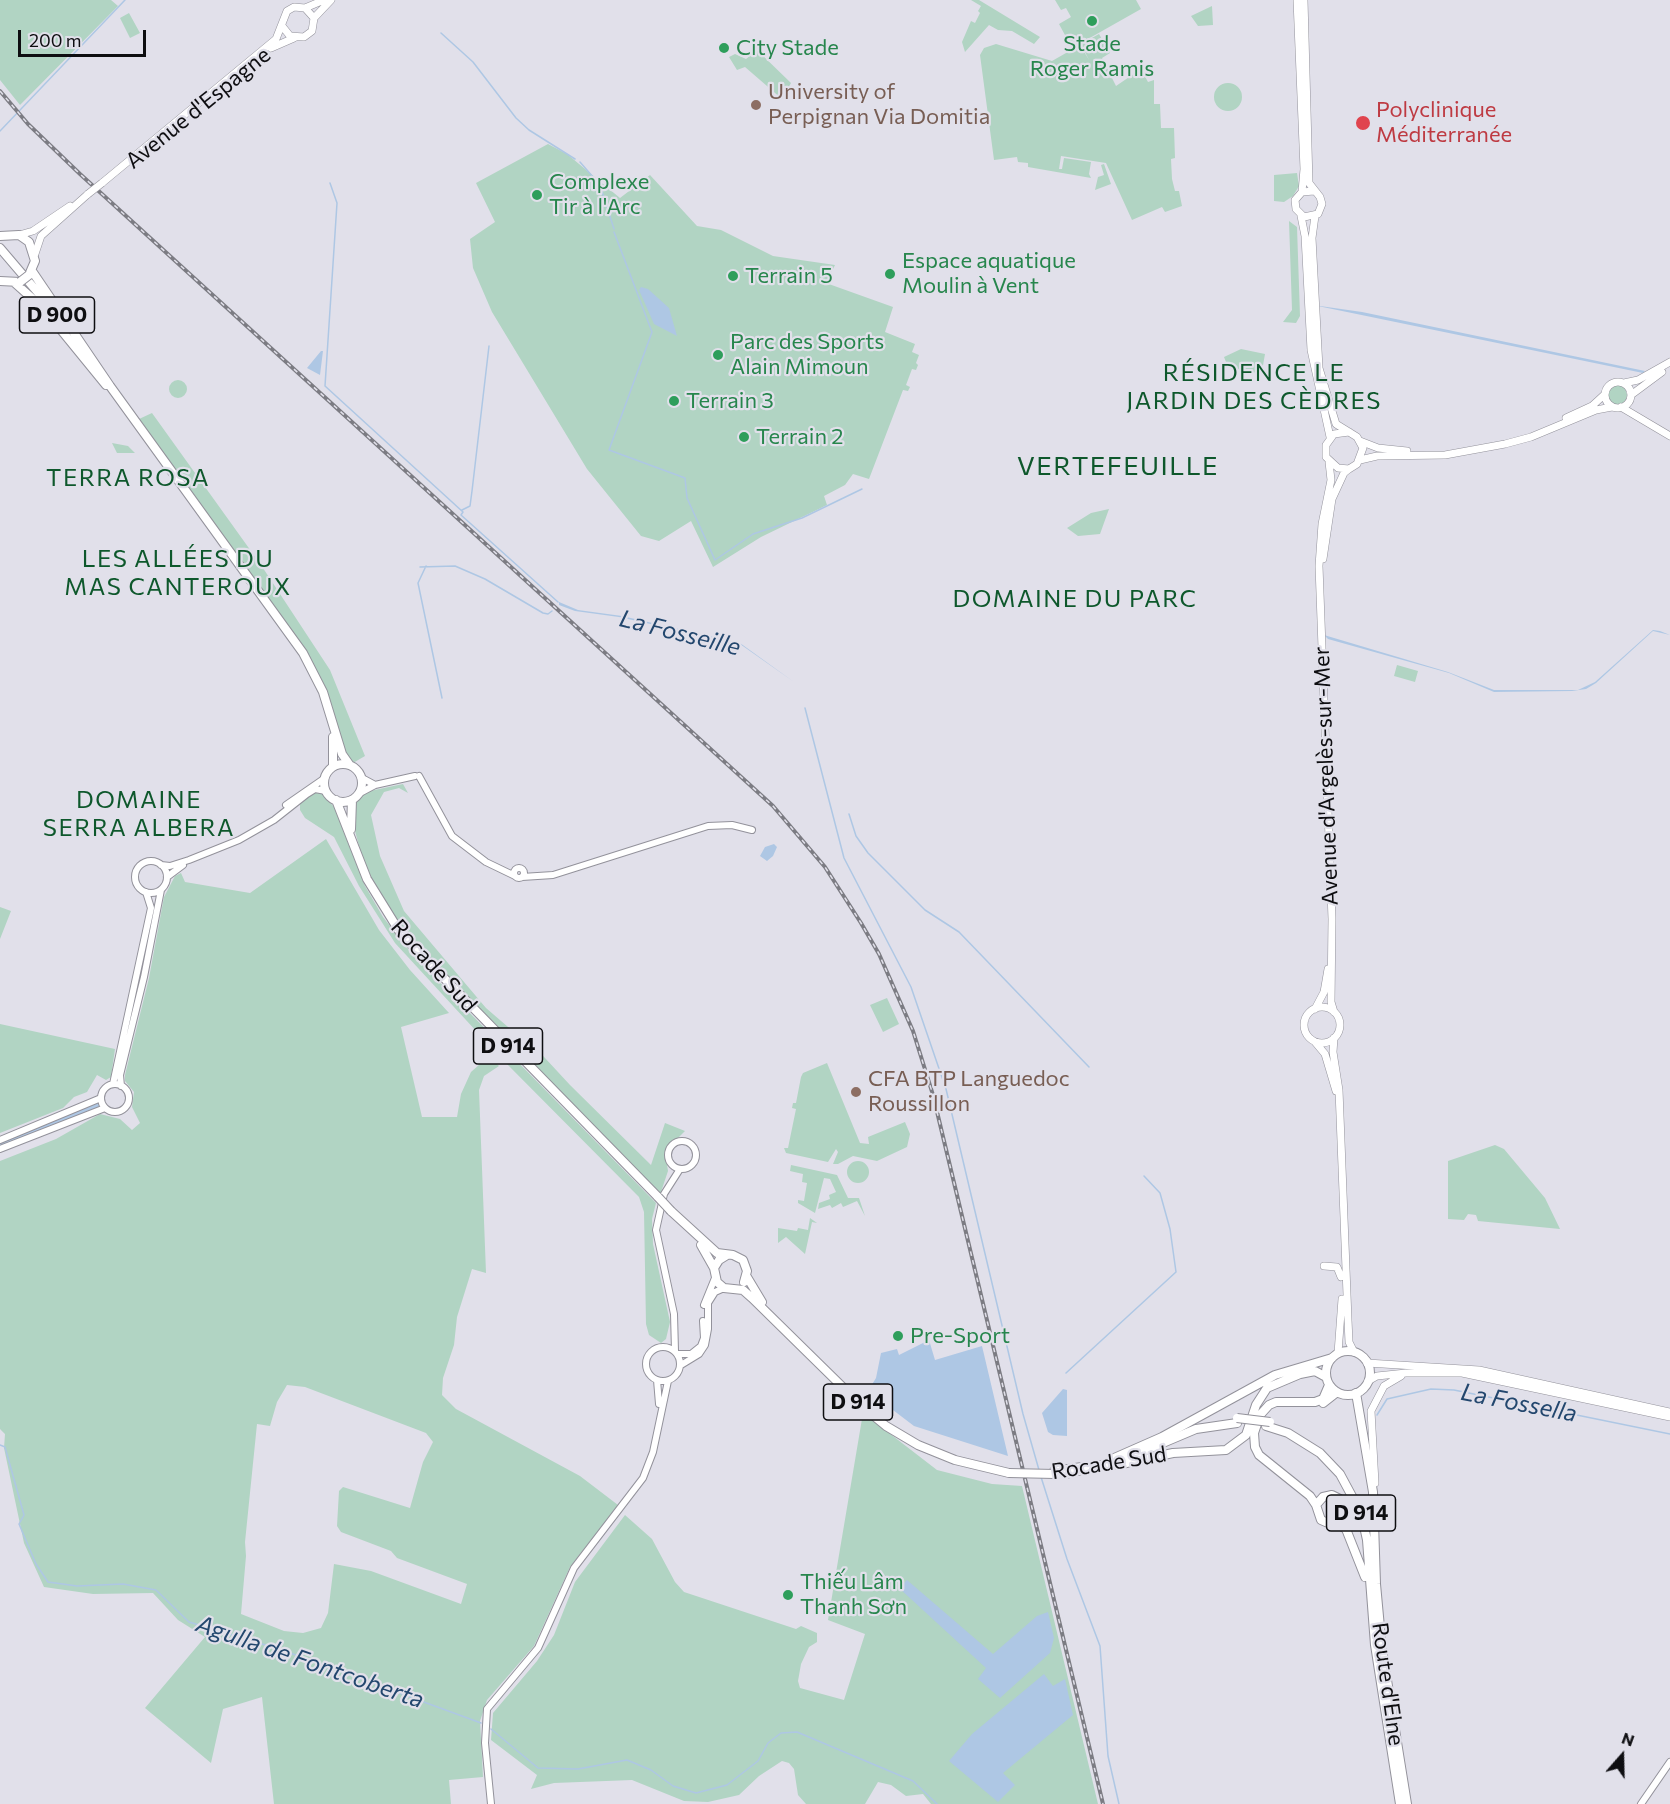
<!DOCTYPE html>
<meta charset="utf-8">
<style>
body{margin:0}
#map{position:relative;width:1670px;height:1804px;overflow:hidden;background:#e1e0ea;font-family:Commissioner,sans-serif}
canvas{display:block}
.north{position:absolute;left:1592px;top:1726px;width:60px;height:60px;-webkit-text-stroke:4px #e1e0ea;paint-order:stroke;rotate:20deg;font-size:16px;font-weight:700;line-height:24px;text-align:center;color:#0e0e11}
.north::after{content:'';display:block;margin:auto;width:21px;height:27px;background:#0e0e11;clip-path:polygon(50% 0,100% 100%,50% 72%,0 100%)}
.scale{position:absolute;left:18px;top:30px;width:128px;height:27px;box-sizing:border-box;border:3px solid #0e0e11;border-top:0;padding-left:8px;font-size:18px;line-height:21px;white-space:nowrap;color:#0e0e11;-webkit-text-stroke:4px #e1e0ea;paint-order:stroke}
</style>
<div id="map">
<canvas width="1670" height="1804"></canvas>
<div class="north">N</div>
<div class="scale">200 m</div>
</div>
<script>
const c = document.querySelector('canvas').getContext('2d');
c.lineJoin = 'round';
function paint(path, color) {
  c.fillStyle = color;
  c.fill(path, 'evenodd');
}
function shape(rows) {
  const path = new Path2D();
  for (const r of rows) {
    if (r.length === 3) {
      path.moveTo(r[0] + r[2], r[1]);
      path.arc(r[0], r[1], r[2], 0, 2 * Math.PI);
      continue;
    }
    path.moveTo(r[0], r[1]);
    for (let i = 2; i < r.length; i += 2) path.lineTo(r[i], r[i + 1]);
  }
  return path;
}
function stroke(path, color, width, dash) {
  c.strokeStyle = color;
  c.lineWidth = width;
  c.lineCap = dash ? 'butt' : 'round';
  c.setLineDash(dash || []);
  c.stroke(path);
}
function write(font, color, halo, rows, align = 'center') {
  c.font = font + ' Commissioner,sans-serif';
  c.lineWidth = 4.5;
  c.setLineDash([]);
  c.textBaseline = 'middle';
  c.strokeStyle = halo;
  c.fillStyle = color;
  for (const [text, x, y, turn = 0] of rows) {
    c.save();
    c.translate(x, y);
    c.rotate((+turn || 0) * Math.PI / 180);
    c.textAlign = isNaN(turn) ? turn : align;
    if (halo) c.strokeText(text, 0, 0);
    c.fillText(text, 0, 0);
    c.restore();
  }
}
const green = shape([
 [0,0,111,0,118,6,20,105,0,80],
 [971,0,979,0,1040,37,1034,44,1012,31,998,30,989,25,965,52,962,42,971,21,975,23,980,13,978,11,981,6],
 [1055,0,1136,0,1141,9,1072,48,1059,24,1071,17,1066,8,1061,10],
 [1212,6,1213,25,1198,26,1191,16],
 [129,13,140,33,130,38,120,18],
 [1099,34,1110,53,1102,58,1116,86,1141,69,1148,82,1154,80,1154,104,1160,104,1161,128,1174,128,1175,158,1171,159,1172,179,1175,191,1179,191,1182,206,1165,212,1162,207,1132,220,1106,163,1061,156,1059,169,1062,169,1064,158,1091,162,1089,174,1091,178,1028,167,1028,163,1018,162,1017,157,994,160,980,55,984,48,996,44,1052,61,1080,45,1089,60,1081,44],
 [757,50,791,83,782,99,745,67,737,70,729,57,735,54,746,59],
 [1228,97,14],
 [548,144,567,154,620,198,650,175,697,226,721,230,773,256,835,265,826,283,893,307,885,332,915,344,912,352,919,355,916,363,918,365,916,370,912,369,906,385,910,387,908,391,903,390,869,479,853,474,845,485,824,496,827,505,761,537,713,567,691,521,659,541,641,536,587,469,492,312,473,268,470,239,495,222,476,183],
 [1104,164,1111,184,1095,190,1098,177,1104,175,1101,165],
 [1297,173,1299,186,1293,196,1284,202,1274,201,1274,175],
 [1289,221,1297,227,1300,316,1296,323,1283,322,1292,310],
 [1241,349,1265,354,1262,371,1257,373,1228,367,1224,357],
 [178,389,9],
 [1617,395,10],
 [152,413,261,565,330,670,365,756,353,763,343,747,332,706,311,659,139,419],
 [112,443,128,446,135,453,117,453],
 [1109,509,1100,534,1078,536,1067,528,1091,513],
 [1397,665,1418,671,1415,682,1394,676],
 [403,784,408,793,399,788,384,792,371,815,380,856,404,911,486,1008,515,1033,520,1031,570,1085,651,1165,665,1123,685,1131,665,1151,668,1171,660,1195,406,934,375,887,361,853,355,831,356,803,365,792],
 [315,791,322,793,334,807,365,886,383,917,413,955,656,1203,652,1219,653,1244,670,1322,666,1339,661,1343,649,1335,646,1324,644,1212,639,1197,501,1058,395,943,359,886,334,837,305,818,300,810,300,803],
 [326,839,379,930,410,970,449,1013,401,1027,422,1117,457,1117,461,1094,471,1072,489,1056,499,1066,484,1076,479,1090,486,1273,472,1269,457,1317,454,1345,443,1378,442,1395,456,1409,580,1476,618,1505,570,1567,534,1646,487,1700,480,1721,483,1777,449,1780,451,1804,274,1804,262,1697,223,1709,211,1763,145,1708,205,1637,178,1620,153,1593,93,1594,44,1587,24,1543,4,1448,5,1434,0,1429,0,1161,56,1139,100,1114,120,1119,132,1130,140,1123,132,1107,134,1092,125,1081,125,1075,149,978,164,897,175,876,181,873,185,882,250,893],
 [287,1385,305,1387,426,1433,433,1442,423,1462,410,1508,343,1487,339,1491,337,1526,341,1532,391,1551,397,1558,467,1584,461,1604,371,1571,334,1564,328,1613,321,1628,303,1633,284,1631,241,1614,246,1556,245,1542,257,1424,270,1426,277,1402],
 [0,907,11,911,0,939],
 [887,998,899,1024,883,1032,870,1005],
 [0,1024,115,1049,111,1077,106,1080,97,1075,87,1092,74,1097,63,1108,0,1133],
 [827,1063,860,1143,869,1144,868,1137,905,1122,910,1134,907,1147,877,1161,853,1156,838,1164,833,1164,838,1152,836,1149,828,1162,786,1153,784,1148,788,1148,796,1109,792,1108,793,1103,796,1103,801,1077,803,1073],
 [1495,1145,1504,1149,1545,1198,1560,1229,1478,1221,1476,1215,1468,1214,1464,1220,1448,1219,1448,1161],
 [858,1172,11],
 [791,1165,837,1175,848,1198,859,1198,865,1216,857,1201,843,1207,841,1203,832,1208,830,1205,818,1209,819,1203,830,1199,829,1195,836,1192,830,1179,824,1178,815,1213,798,1203,798,1200,804,1201,807,1183,802,1182,803,1174,790,1171],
 [810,1218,817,1223,812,1222,805,1254,786,1237,778,1243,778,1228,797,1231,798,1228,808,1230],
 [863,1413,937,1470,992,1484,1022,1486,1098,1804,931,1804,923,1794,906,1796,891,1785,878,1782,865,1804,806,1804,798,1795,794,1769,789,1763,782,1761,759,1776,739,1795,708,1802,684,1801,632,1780,554,1783,531,1789,537,1775,491,1740,493,1713,537,1661,554,1635,575,1582,625,1515,652,1539,675,1582,684,1592,796,1629,801,1626,817,1633,817,1642,809,1647,801,1664,798,1681,800,1688,844,1700,865,1634,828,1620]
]);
const water = shape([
 [641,287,648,289,669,308,677,336,654,324,639,290],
 [1313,305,1362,312,1645,371,1643,373],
 [321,351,323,351,320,375,307,368],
 [559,602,578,610,622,616,740,643,794,682,740,644,619,617,575,611,559,605],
 [1653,630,1660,631,1670,635,1653,631,1596,683,1586,689,1572,691,1494,692,1449,673,1328,639,1324,635,1448,672,1494,690,1578,690,1595,682],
 [774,844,777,847,773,856,767,861,760,856,765,847],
 [97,1101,100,1107,0,1147,0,1141],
 [929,1340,935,1360,982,1346,1008,1456,914,1426,868,1391,876,1378,881,1353,897,1349,899,1355],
 [1063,1389,1067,1390,1067,1436,1053,1435,1048,1432,1042,1413],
 [907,1580,993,1654,1037,1616,1048,1612,1054,1638,1050,1653,1000,1698,978,1679,986,1668,899,1588],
 [1044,1674,1053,1686,1065,1679,1073,1715,1003,1773,1015,1785,998,1802,949,1761,972,1734]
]);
const stream = shape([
 [441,33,473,62,516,118,529,130,575,159],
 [0,131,125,0],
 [580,162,600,185,614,229],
 [330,183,337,203,325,386,463,512,461,515,558,602],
 [614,232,652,332,609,450,685,478,687,498,715,560,753,534,802,518,862,489],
 [462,510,470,506,472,491,489,346],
 [426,566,418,583,442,698],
 [420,567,455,566,485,579,543,613,548,614,552,611],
 [805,708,844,858,911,987,946,1089,1023,1414,1039,1470],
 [849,814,856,836,868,853,925,910,959,932,1089,1067],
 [1066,1373,1176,1272,1170,1229,1160,1193,1144,1176],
 [1377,1415,1387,1399,1431,1389,1454,1390,1670,1434],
 [0,1445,5,1447,24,1515,19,1524,36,1564,48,1582,77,1586,123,1584,156,1590,189,1622,282,1650,481,1723],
 [1041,1477,1067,1559,1100,1646,1108,1756,1119,1804],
 [491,1729,538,1768,578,1769,627,1760,651,1770,673,1786,696,1793,727,1785,758,1761,768,1743,781,1733,797,1732,913,1781,937,1804]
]);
const tertiary = shape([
 [419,776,452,836,486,862,515,876],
 [362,778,375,785],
 [360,793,375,785,415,776],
 [286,805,325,778],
 [151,877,16],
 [161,865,170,866,189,860,239,840,274,820,307,794,315,789,326,791],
 [519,873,5],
 [167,877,183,865],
 [522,877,553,875,708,826,732,825,752,830],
 [115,1098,14],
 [113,1084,151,908,146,892],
 [121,1086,120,1075,144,977,161,890],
 [0,1140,101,1098],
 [682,1155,14],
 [0,1149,105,1108],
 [704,1305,715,1278],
 [663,1364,17],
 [675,1351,674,1314,656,1230,664,1194,680,1169],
 [678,1354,691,1354,701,1346,704,1338,703,1321],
 [681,1365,699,1354,705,1345,708,1329,708,1303,715,1292,724,1288],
 [657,1380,659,1404],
 [491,1804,485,1743,487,1709,538,1648,574,1568,643,1478,653,1452,668,1381],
 [1641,1804,1670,1762]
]);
const secondary = shape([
 [1297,0,1304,169,1302,192],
 [1304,0,1309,183,1320,197,1322,204,1318,214,1304,217,1296,209,1295,200,1302,192,1314,191],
 [305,8,324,0],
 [314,18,331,0],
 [271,48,294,38],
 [102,183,276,39,287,11,294,7,305,8,314,18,312,31,304,37,290,36,282,26],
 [1301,216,1305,236,1311,350,1330,437],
 [1315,216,1312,238,1319,368,1336,424,1357,437,1363,448,1357,464,1349,469,1338,468,1326,457,1326,445,1334,434,1349,432],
 [19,235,33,231,70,206],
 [35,254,41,236,88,194],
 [1618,395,13],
 [1624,383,1638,380,1670,362],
 [1631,395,1662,372],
 [1621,407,1670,436],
 [1566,418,1592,406,1604,395],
 [1360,441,1378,448,1407,451],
 [1360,460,1377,456,1445,455,1505,444,1531,437,1596,410,1612,407],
 [1329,462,1331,480,1322,524,1319,566,1332,919,1331,1002,1334,1012],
 [1323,559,1332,499,1344,473,1349,469],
 [1322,1025,18],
 [1315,1009,1324,992,1328,969],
 [1334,1038,1333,1052,1339,1090,1348,1320,1349,1342,1354,1352],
 [1315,1042,1325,1054,1336,1091],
 [1324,1266,1337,1267,1341,1277],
 [1338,1353,1342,1299],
 [1367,1363,1479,1370,1670,1412],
 [1368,1381,1377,1376,1406,1373,1462,1373,1670,1417],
 [1375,1483,1371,1411,1384,1386,1401,1376]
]);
const primary = shape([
 [0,236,19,235,29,242,35,261,29,275],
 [0,248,46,302],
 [32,271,110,386,303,653,323,692,342,754,349,764],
 [0,281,20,282],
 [15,283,44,309,106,385],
 [343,783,19],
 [333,766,333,737],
 [336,800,367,879,401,934,658,1197],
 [351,829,352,800],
 [671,1211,717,1253,733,1255,743,1260,747,1271,744,1282],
 [701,1245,714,1268],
 [727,1255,719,1260,714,1268,717,1282,724,1288,743,1290,752,1298,863,1407,886,1426,918,1445,955,1460,1009,1473],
 [747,1277,762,1302],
 [1348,1373,22],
 [1323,1403,1337,1392],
 [1112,1459,1162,1437,1275,1375,1332,1358],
 [1117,1465,1173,1453,1226,1450,1246,1435,1256,1405,1267,1388,1300,1374,1315,1371,1326,1377],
 [1054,1471,1082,1467],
 [1316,1505,1323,1497,1332,1495,1340,1499,1344,1510,1337,1521,1328,1523,1321,1520,1316,1505,1310,1496,1259,1455,1255,1447,1254,1433,1260,1415,1269,1405,1276,1402,1315,1402,1323,1399,1329,1385]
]);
const trunk = shape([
 [1356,1393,1373,1492,1376,1584,1382,1649,1407,1804],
 [1266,1426,1288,1433,1320,1453,1340,1474,1361,1513,1367,1540,1375,1645,1400,1804],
 [1066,1474,1125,1459,1196,1429,1237,1423],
 [1334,1522,1346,1529,1365,1577]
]);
const rail = shape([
 [0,91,28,124,80,174,773,806,825,867,861,923,879,954,913,1031,933,1095,1103,1804]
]);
const secondaryBridge = shape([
 [88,194,102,183]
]);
const primaryBridge = shape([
 [20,282,29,275],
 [658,1197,671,1211],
 [1009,1473,1055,1474]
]);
const trunkBridge = shape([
 [1237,1418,1270,1422]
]);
const markers = [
 [1092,21,6,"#2e9e5b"],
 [724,48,6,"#2e9e5b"],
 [756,105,6,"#8d6e63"],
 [1363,123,8,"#e0444e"],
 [537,195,6,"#2e9e5b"],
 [890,274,6,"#2e9e5b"],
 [733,276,6,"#2e9e5b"],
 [718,355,6,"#2e9e5b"],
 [674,401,6,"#2e9e5b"],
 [744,437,6,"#2e9e5b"],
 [856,1092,6,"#8d6e63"],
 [898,1336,6,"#2e9e5b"],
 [788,1595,6,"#2e9e5b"]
];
const shields = [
 [57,315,75],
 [508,1046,69],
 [858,1402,69],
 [1361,1513,69]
];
const shieldNames = [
 ["D 900",57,315],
 ["D 914",508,1046],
 ["D 914",858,1402],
 ["D 914",1361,1513]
];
const leisureNames = [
 ["Stade",1092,44,"center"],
 ["Roger Ramis",1092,69,"center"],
 ["City Stade",736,48],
 ["Complexe",549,182],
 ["Tir à l'Arc",549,207],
 ["Espace aquatique",902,261],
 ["Moulin à Vent",902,286],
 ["Terrain 5",745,276],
 ["Parc des Sports",730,342],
 ["Alain Mimoun",730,367],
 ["Terrain 3",686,401],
 ["Terrain 2",756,437],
 ["Pre-Sport",910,1336],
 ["Thiếu Lâm",800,1582],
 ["Thanh Sơn",800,1607]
];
const educationNames = [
 ["University of",768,92],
 ["Perpignan Via Domitia",768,117],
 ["CFA BTP Languedoc",868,1079],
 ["Roussillon",868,1104]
];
const streetNames = [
 ["Avenue d'Espagne",198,108,-39],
 ["Avenue d'Argelès-sur-Mer",1326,776,-92],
 ["Rocade Sud",434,966,48],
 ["Rocade Sud",1109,1463,-9],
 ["Route d'Elne",1388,1684,82]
];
const healthNames = [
 ["Polyclinique",1376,110],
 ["Méditerranée",1376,135]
];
const neighbourhoodNames = [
 ["RÉSIDENCE LE",1254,373],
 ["JARDIN DES CÈDRES",1254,401],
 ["TERRA ROSA",128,478],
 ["LES ALLÉES DU",178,559],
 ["MAS CANTEROUX",178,587],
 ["DOMAINE DU PARC",1075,599],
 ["DOMAINE",139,800],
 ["SERRA ALBERA",139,828]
];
const waterNames = [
 ["La Fosseille",680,633,14],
 ["La Fossella",1519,1403,11],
 ["Agulla de Fontcoberta",310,1662,19]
];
const quarterNames = [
 ["VERTEFEUILLE",1118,466]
];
paint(green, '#b1d4c3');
paint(water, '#aec7e4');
stroke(stream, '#aec7e4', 1.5);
stroke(tertiary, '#93929b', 8);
stroke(secondary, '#93929b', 8);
stroke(primary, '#93929b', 10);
stroke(trunk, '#93929b', 10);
stroke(tertiary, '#fff', 6);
stroke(secondary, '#fff', 7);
stroke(primary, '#fff', 8);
stroke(trunk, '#fff', 8);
stroke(rail, '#7c7c83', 4);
stroke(rail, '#e1e0ea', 1.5, [4.5]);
stroke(secondaryBridge, '#93929b', 8, []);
stroke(primaryBridge, '#93929b', 10, []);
stroke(trunkBridge, '#93929b', 10, []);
stroke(secondaryBridge, '#fff', 7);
stroke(primaryBridge, '#fff', 8);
stroke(trunkBridge, '#fff', 8);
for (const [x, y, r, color] of markers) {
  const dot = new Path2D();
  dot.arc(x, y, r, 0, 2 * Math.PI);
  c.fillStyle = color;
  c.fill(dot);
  stroke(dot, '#e1e0ea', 2);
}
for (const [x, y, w] of shields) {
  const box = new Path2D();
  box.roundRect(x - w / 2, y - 18, w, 36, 4.5);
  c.fillStyle = '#e1e0ea';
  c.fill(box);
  stroke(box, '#0e0e11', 1.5);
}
write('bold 21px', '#0e0e11', null, shieldNames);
write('22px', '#27864d', '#e1e0ea', leisureNames, 'left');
write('22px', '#785e54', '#e1e0ea', educationNames, 'left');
write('22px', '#0e0e11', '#e1e0ea', streetNames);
write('22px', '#be3a42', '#e1e0ea', healthNames, 'left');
c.letterSpacing = '1.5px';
write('24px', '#0e582c', '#e1e0ea', neighbourhoodNames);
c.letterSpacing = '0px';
write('italic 24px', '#23476e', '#e1e0ea', waterNames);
c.letterSpacing = '1.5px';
write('26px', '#0e582c', '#e1e0ea', quarterNames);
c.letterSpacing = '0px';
</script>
